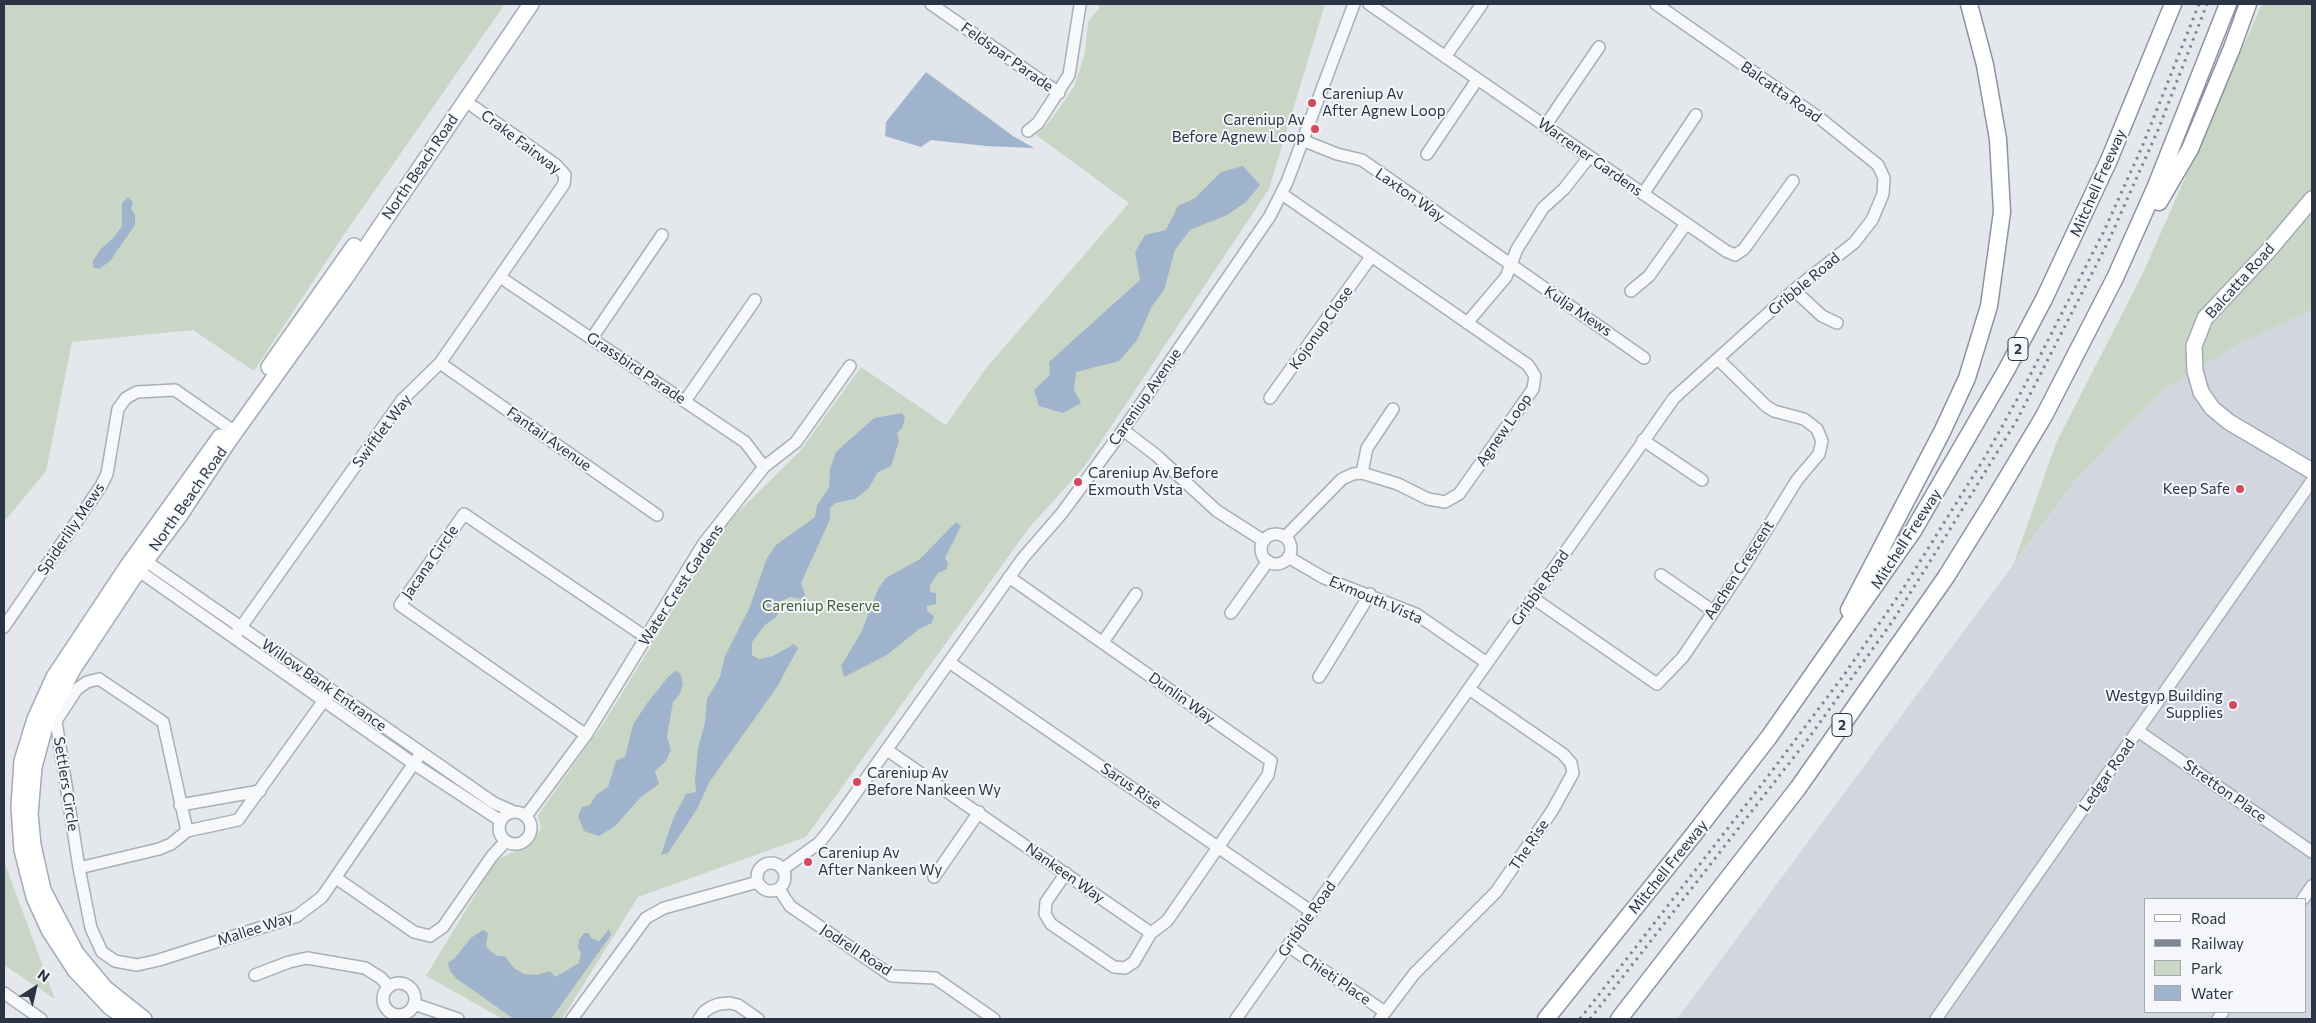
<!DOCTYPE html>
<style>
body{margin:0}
#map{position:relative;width:2316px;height:1023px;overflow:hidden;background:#e4e7ec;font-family:Commissioner,sans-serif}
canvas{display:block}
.frame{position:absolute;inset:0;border:5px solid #2b3445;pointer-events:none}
.legend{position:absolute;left:2144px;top:898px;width:162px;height:115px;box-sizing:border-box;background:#f4f6f9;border:1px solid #a4a8b1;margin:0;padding:6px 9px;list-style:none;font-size:15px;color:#2b3445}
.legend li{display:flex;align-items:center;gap:10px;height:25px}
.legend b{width:25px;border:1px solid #a4a8b1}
.north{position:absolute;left:10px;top:963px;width:50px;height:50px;-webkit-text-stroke:4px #f4f6f9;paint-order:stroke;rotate:35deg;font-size:14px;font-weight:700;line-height:20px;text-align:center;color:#2b3445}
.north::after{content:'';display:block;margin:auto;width:18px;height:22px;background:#2b3445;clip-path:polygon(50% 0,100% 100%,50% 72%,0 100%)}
</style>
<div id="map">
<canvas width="2316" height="1023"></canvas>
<div class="frame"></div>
<ul class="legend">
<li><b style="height:6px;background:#fff"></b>Road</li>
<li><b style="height:6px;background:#7d8696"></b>Railway</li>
<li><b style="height:14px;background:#c9d6c5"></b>Park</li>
<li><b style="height:14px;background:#9fb4cc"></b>Water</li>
</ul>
<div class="north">N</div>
</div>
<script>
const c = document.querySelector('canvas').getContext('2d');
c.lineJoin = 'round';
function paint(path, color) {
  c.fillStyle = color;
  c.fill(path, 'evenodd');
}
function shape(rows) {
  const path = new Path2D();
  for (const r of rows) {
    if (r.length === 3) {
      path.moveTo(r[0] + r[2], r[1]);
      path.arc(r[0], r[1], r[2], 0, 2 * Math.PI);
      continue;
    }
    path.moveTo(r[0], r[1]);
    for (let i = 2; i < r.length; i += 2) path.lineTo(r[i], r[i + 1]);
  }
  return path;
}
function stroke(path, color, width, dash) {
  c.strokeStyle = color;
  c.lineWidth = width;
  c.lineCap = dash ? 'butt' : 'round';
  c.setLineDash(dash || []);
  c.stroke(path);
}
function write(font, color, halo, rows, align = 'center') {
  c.font = font + ' Commissioner,sans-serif';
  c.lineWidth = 4;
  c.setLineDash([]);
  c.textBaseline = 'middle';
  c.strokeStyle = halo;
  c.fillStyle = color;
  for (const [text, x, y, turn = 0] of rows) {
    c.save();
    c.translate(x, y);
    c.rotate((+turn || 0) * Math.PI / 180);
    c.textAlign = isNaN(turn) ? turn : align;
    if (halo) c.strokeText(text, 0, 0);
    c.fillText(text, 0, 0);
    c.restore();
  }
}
const built = shape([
 [2312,310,2312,1019,1677,1019,2078,477,2163,390,2235,346],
 [2145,899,2305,899,2305,1012,2145,1012]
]);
const green = shape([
 [4,4,505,4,343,236,254,371,193,330,72,342,46,471,4,522],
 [1096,4,1325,4,1269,189,1084,467,1029,528,806,837,638,897,562,1019,503,1019,426,976,496,860,533,843,541,828,538,815,605,721,725,525,800,451,861,367,946,425,987,367,1129,203,1036,135,1050,121,1074,87,1085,53,1088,22,1100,7],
 [2262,4,2312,4,2312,310,2235,346,2163,390,2078,477,2014,563,2056,443,2143,273],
 [4,861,55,999,4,965]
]);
const water = shape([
 [926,72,1013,136,1034,148,986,146,931,140,921,147,885,136,886,122],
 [1243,166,1260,185,1246,202,1227,215,1190,230,1175,250,1164,290,1152,306,1137,340,1119,361,1076,372,1074,390,1081,403,1063,413,1039,406,1034,390,1050,375,1049,362,1140,280,1135,252,1145,235,1166,230,1178,206,1195,198,1221,172],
 [128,197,133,202,131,209,135,215,135,225,110,261,99,269,93,267,93,261,100,250,115,236,122,226,122,203],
 [902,413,905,418,902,428,897,433,899,441,891,466,878,472,868,489,855,499,835,503,830,508,830,519,801,583,805,595,801,599,790,597,780,602,777,616,765,625,752,642,752,655,759,659,773,656,794,644,798,648,777,687,710,781,697,809,668,853,661,855,673,819,686,794,696,792,695,781,698,748,705,723,707,699,720,677,725,656,749,609,767,558,776,545,815,517,817,505,829,488,830,469,836,452,874,418],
 [956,522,961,526,945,558,948,563,947,569,938,573,930,585,930,592,936,593,936,604,927,606,927,611,934,616,932,623,919,629,887,655,844,677,841,666,862,631,878,589,886,578,920,559],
 [675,671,680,673,683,683,680,694,673,702,667,736,671,750,666,761,655,771,659,784,641,797,615,826,599,836,584,831,578,816,582,807,590,805,596,795,608,787,616,761,625,757,633,725,645,706,668,677],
 [609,929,611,935,551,1019,514,1019,457,979,450,971,448,963,455,958,471,938,483,930,488,933,486,946,491,952,498,956,505,956,514,968,524,974,537,975,550,971,555,977,579,963,581,953,578,948,579,940,584,933,589,933,591,938,599,941]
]);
const minor = shape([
 [931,4,1059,93],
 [1369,4,1726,251,1735,255,1744,249,1793,181],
 [1445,57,1482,4],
 [1545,126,1599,47],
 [1028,131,1038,123,1069,75,1080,5],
 [1302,140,1337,154,1362,160,1644,358],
 [1427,154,1477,80],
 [1282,194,1528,365,1535,376,1533,389,1459,494,1445,502,1428,499,1398,484,1362,473,1353,474,1342,479,1285,537],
 [1643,194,1696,115],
 [500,277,745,442,764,467],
 [1794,290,1822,316,1837,323],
 [1631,291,1649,276,1686,224],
 [1467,323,1506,277,1517,249,1543,208,1564,189,1589,157],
 [592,338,662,235],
 [440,363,657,515],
 [1270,398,1371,257],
 [685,401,755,300],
 [1123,430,1156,455,1217,511,1264,541],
 [1643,440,1702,480],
 [1362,473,1367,448,1393,409],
 [1276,549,15],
 [140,557,494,803,514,812],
 [1288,557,1324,578,1416,614,1487,663],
 [132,566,414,764,501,821],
 [1661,575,1713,611],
 [1533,598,1657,684,1683,657,1741,571,1797,480,1819,454,1822,441,1817,429,1804,419,1774,411,1766,406,1718,359],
 [1231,613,1268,561],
 [4,627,101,486,107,474,118,409,126,398,137,392,175,390,235,432],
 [234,637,402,400,440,363,564,184,565,175,556,165,474,107],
 [1103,642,1136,594],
 [949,662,1312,912],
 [1319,677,1370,594],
 [99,679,163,722,187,831,171,844,159,849,79,868,56,721,77,689,87,682,99,679],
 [2138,731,2312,852],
 [586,735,400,605,464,514,647,638],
 [887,750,1151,933,1167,921,1268,775,1271,761,1009,577],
 [180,805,260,791],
 [515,828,16],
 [526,816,586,735,704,543,764,467,796,442,850,366],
 [187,831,238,820,327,696],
 [771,877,14],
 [79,868,91,928,102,952,115,961,137,965,159,960,297,916,322,897,421,753],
 [783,869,819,843,831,828,1023,558,1062,513,1123,430,1270,216,1287,182,1354,4],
 [1066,873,1046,902,1045,914,1051,924,1114,967,1125,968,1134,962,1151,933],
 [934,877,979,812],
 [336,878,414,932,430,936,443,927,492,856,506,841],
 [779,889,790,906,892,976,935,978,994,1019],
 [2303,899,2312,886],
 [1288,946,1385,1012],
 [255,975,289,962,307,958,365,968,381,978,389,987],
 [399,999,16],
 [4,993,41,1019],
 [414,1004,458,1019],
 [572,1019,646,918,664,908,758,882],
 [699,1019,704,1012,711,1007,719,1004,730,1003,738,1005,758,1019],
 [1236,1019,1674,398,1794,290,1854,243,1872,220,1883,194,1884,178,1878,165,1822,120,1656,4],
 [1380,1019,1414,974,1496,892,1552,811,1573,773,1571,763,1563,754,1469,689],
 [1936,1019,2312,481],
 [2218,1019,2223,1012]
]);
const major = shape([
 [2312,199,2270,249,2205,318,2194,346,2195,371,2201,392,2212,408,2229,422,2312,471],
 [269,367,354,246],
 [127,1019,110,1007,75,970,49,930,34,897,22,850,19,807,22,761,35,719,54,677,129,564,220,437],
 [144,1019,105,988,76,953,43,890,33,845,30,814,34,767,47,719,73,669,138,571,180,515,228,442,344,280,531,4]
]);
const highway = shape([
 [2159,202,2190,149,2232,48,2248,4],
 [1849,610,1942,432,1967,378,1989,306,2002,212,1998,139,1985,65,1969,4],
 [1546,1019,1694,834,1769,737,1913,531,2007,369,2044,299,2109,160,2173,4],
 [1619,1019,1798,788,1946,577,1992,503,2044,416,2115,278,2156,186,2228,4]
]);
const rail = shape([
 [1580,1019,1766,779,1844,675,1901,592,1985,457,2024,387,2104,231,2142,147,2199,4],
 [1590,1019,1808,739,1892,622,1944,539,2017,420,2109,240,2158,130,2207,4]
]);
const markers = [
 [1312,103,5,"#d1495b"],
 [1315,129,5,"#d1495b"],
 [1078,482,5,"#d1495b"],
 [2240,489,5,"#d1495b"],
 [2233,705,5,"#d1495b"],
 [857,782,5,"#d1495b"],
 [808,862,5,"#d1495b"]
];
const shields = [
 [2018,349,20],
 [1842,725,20]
];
const shieldNames = [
 ["2",2018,349],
 ["2",1842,725]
];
const streetNames = [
 ["Feldspar Parade",1007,57,35],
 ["Balcatta Road",1781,92,35],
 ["Crake Fairway",521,142,37],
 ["Warrener Gardens",1590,157,35],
 ["North Beach Road",420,167,-56],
 ["Mitchell Freeway",2098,183,-66],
 ["Laxton Way",1410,195,35],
 ["Balcatta Road",2240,281,-48],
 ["Gribble Road",1804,284,-40],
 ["Kulja Mews",1578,311,34],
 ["Kojonup Close",1321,328,-55],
 ["Grassbird Parade",636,368,34],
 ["Careniup Avenue",1145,397,-55],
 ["Agnew Loop",1504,430,-55],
 ["Swiftlet Way",382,431,-53],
 ["Fantail Avenue",549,439,35],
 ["North Beach Road",188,499,-55],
 ["Spiderlily Mews",71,529,-56],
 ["Mitchell Freeway",1906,539,-57],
 ["Jacana Circle",430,562,-55],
 ["Aachen Crescent",1739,570,-57],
 ["Water Crest Gardens",681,585,-57],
 ["Gribble Road",1540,588,-55],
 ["Exmouth Vista",1376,600,23],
 ["Willow Bank Entrance",324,685,35],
 ["Dunlin Way",1182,698,35],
 ["Ledgar Road",2107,775,-55],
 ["Settlers Circle",66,784,81],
 ["Sarus Rise",1131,786,34],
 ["Stretton Place",2225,791,35],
 ["The Rise",1529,845,-56],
 ["Mitchell Freeway",1668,867,-51],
 ["Nankeen Way",1065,873,35],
 ["Gribble Road",1307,919,-55],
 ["Mallee Way",255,929,-18],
 ["Jodrell Road",856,950,33],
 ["Chieti Place",1336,979,34]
];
const poiNames = [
 ["Careniup Av",1322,94],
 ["After Agnew Loop",1322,111],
 ["Careniup Av",1305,120,"right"],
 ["Before Agnew Loop",1305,137,"right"],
 ["Careniup Av Before",1088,473],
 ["Exmouth Vsta",1088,490],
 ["Keep Safe",2230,489,"right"],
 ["Westgyp Building",2223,696,"right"],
 ["Supplies",2223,713,"right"],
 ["Careniup Av",867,773],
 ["Before Nankeen Wy",867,790],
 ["Careniup Av",818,853],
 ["After Nankeen Wy",818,870]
];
const parkNames = [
 ["Careniup Reserve",821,606]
];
paint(built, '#d2d6de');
paint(green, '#c9d6c5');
paint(water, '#9fb4cc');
stroke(minor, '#a9aeb7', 14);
stroke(major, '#a3abb8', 18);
stroke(highway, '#8b94a3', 19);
stroke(minor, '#f7f8fa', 11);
stroke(major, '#fff', 15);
stroke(highway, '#fff', 16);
stroke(rail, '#7d8696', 3, [2.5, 5]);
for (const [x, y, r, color] of markers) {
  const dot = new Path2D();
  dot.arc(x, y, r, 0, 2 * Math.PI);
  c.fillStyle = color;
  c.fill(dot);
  stroke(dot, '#f4f6f9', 2);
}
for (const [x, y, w] of shields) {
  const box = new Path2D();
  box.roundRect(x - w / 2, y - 11.5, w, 23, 4);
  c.fillStyle = '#f4f6f9';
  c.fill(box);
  stroke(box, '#2b3445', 1);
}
write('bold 14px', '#2b3445', null, shieldNames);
write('15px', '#2b3445', '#f4f6f9', streetNames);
write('15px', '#2b3445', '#f4f6f9', poiNames, 'left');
write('15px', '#3f6138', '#f4f6f9', parkNames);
</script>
